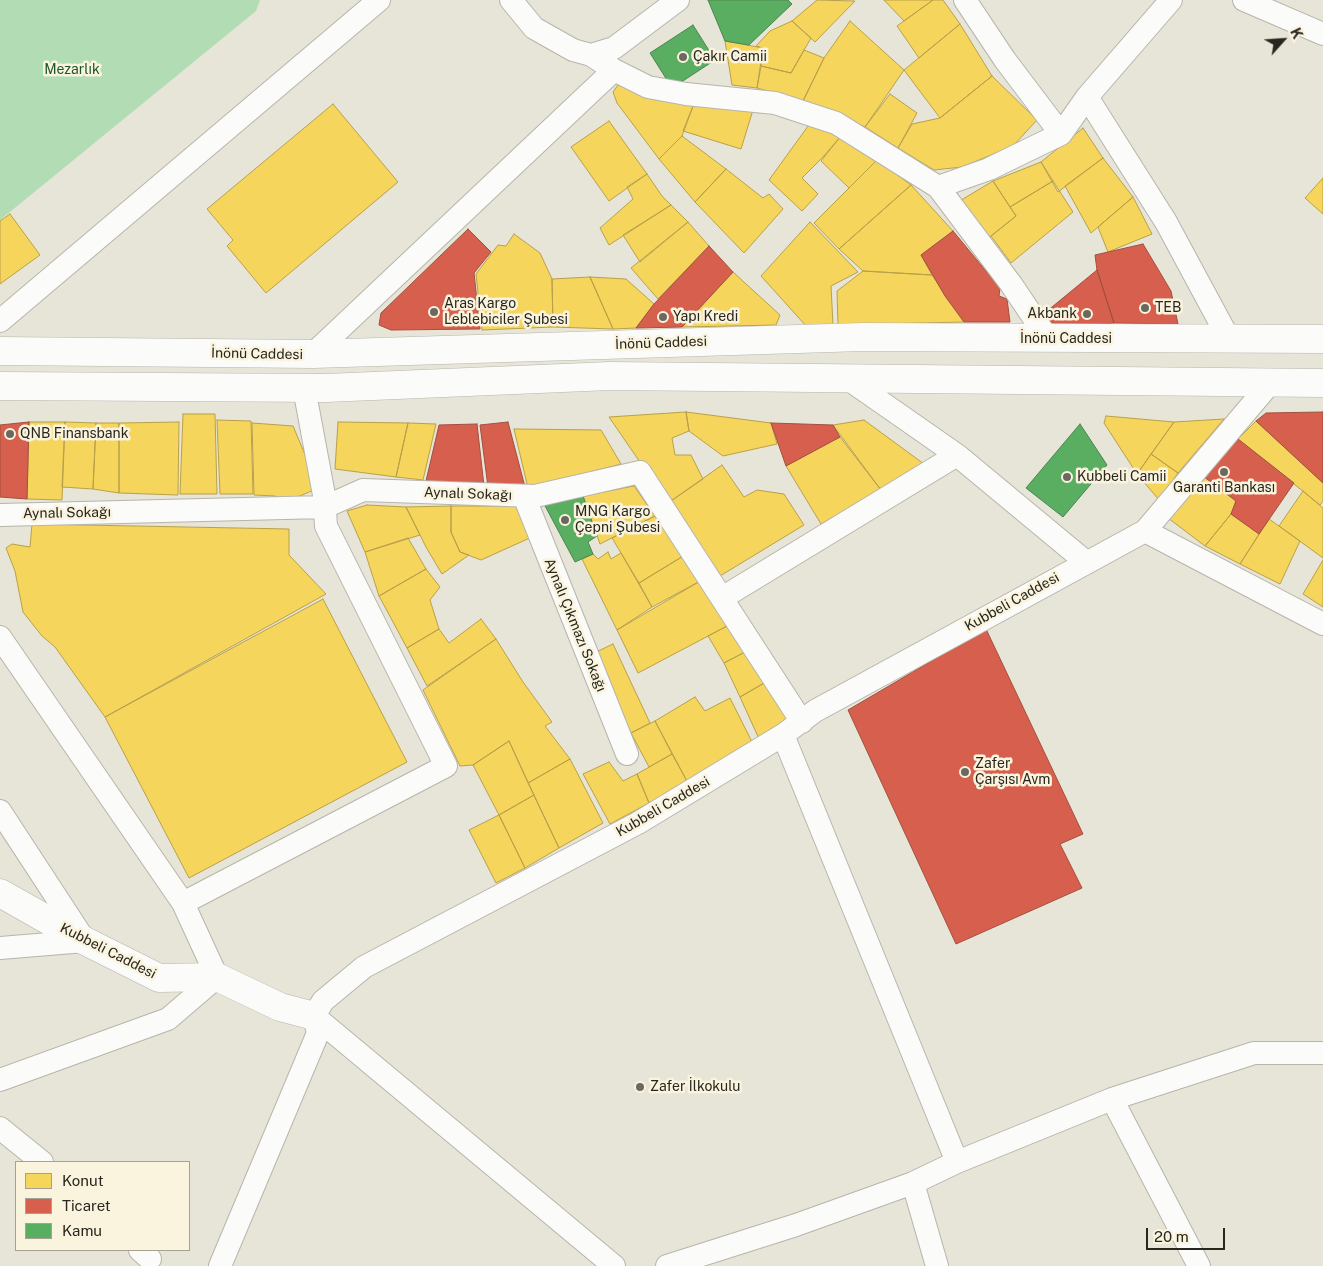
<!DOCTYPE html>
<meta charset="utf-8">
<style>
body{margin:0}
#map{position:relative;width:1323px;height:1266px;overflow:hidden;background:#e7e4d8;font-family:"Public Sans",sans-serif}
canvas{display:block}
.legend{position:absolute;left:15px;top:1161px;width:175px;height:90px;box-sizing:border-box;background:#faf4df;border:1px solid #a6a292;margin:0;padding:6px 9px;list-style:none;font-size:15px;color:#28261e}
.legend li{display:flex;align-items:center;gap:10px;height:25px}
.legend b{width:25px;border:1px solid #a6a292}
.north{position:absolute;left:1258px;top:15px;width:50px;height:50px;-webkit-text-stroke:4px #faf4df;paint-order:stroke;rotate:64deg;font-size:14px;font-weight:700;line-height:20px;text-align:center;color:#28261e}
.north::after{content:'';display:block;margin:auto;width:18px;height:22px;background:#28261e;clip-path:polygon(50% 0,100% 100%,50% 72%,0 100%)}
.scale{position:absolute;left:1146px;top:1228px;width:79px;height:22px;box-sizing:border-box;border:2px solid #28261e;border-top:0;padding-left:6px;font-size:15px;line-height:18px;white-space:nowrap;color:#28261e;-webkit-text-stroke:4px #faf4df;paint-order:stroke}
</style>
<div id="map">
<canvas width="1323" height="1266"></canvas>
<ul class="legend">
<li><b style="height:14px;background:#f6d55c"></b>Konut</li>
<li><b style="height:14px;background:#d6604d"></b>Ticaret</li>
<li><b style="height:14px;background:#5aae61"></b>Kamu</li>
</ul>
<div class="north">K</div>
<div class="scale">20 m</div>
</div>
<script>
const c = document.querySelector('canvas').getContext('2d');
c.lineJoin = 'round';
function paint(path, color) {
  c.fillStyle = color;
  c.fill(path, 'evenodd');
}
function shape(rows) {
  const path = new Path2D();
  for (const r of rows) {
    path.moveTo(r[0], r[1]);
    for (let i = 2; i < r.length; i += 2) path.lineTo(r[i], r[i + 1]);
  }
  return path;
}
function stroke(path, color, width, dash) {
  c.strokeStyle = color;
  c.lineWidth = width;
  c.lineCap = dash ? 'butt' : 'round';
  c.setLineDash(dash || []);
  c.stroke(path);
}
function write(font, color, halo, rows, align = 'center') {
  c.font = font + ' "Public Sans",sans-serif';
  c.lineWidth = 5;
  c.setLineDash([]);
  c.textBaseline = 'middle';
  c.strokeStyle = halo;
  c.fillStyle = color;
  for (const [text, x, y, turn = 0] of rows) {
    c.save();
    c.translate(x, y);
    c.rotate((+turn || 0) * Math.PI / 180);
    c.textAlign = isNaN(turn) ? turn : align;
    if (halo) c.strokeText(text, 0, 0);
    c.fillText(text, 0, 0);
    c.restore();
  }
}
const green = shape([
 [0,0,260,0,256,11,0,220]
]);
const homes = shape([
 [817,0,855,1,815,42,792,21,817,0],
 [884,0,933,0,904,21,884,0],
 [933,0,943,0,960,24,919,58,897,26,933,0],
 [792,21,811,38,791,73,761,66,763,48,756,46,770,31,792,21],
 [850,21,904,70,865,127,803,101,824,58,850,21],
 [960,24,992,76,940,118,904,70,960,24],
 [725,41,763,48,757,88,732,85,725,41],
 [804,50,824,58,803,101,757,88,761,66,791,73,804,50],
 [992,76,1037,120,1013,146,962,167,934,170,898,148,912,124,940,118,992,76],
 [620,82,695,101,682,136,659,159,617,103,613,92,620,82],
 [890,94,917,113,898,148,865,127,890,94],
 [695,101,753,110,741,149,683,131,695,101],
 [333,104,398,182,266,293,227,246,233,240,207,209,333,104],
 [609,121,647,174,609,201,571,147,609,121],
 [811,122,841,136,823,157,802,178,818,194,802,211,769,180,811,122],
 [1083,128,1103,158,1058,192,1041,162,1083,128],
 [682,136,726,169,695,202,659,159,682,136],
 [841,136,877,160,849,188,821,161,841,136],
 [1103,158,1133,197,1091,233,1065,186,1103,158],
 [877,160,911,185,839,249,814,223,877,160],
 [1041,162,1053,181,1010,207,993,181,1041,162],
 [726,169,763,198,769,194,783,209,744,253,695,202,726,169],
 [647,174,662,196,671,205,609,245,600,228,633,199,627,187,647,174],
 [1323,178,1323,214,1305,198,1323,178],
 [993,181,1016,216,986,240,958,202,993,181],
 [1053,181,1073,212,1011,263,991,236,1016,216,1010,207,1053,181],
 [911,185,953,231,921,255,932,275,863,271,839,249,911,185],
 [1133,197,1152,234,1108,252,1098,227,1133,197],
 [671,205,688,222,640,262,623,235,671,205],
 [10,214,40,255,0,284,0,221,10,214],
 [688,222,709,246,658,299,631,268,688,222],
 [810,222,858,272,831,286,833,325,807,327,761,276,810,222],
 [514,234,540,253,552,279,553,327,482,330,476,274,498,245,506,246,514,234],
 [863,271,932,275,964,322,838,325,837,291,863,271],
 [733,272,780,315,776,325,682,327,733,272],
 [590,277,613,329,553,327,552,279,590,277],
 [590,277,626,279,654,304,636,328,613,329,590,277],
 [686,412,689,431,672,438,675,455,691,455,703,479,668,503,609,417,686,412],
 [686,412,771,423,777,444,723,456,689,431,686,412],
 [183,414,215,414,217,494,180,494,183,414],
 [1106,416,1174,422,1137,474,1104,423,1106,416],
 [1224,419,1178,473,1151,454,1174,422,1224,419],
 [217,420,251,421,253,494,220,494,217,420],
 [864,420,924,464,881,490,833,425,864,420],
 [1256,421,1323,483,1323,501,1320,505,1238,439,1256,421],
 [29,422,65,422,62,500,27,499,29,422],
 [65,422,96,423,93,489,62,487,65,422],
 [179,422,178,495,119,493,119,423,179,422],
 [338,422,408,423,396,477,335,469,338,422],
 [96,423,119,423,119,493,93,489,96,423],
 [252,423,293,426,319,488,285,502,275,496,254,495,252,423],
 [408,423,436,424,423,480,396,477,408,423],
 [514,429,601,430,621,464,528,488,514,429],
 [840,437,881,490,821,524,786,466,840,437],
 [1151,454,1178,473,1159,500,1137,474,1151,454],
 [722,465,744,497,757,490,784,494,804,525,720,576,668,503,722,465],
 [1203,476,1236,501,1231,514,1205,546,1168,518,1203,476],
 [634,486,655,516,600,544,583,496,634,486],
 [1303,491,1323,508,1323,558,1279,526,1303,491],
 [367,505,406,507,420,535,365,552,347,511,367,505],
 [451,506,520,506,532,537,481,560,460,552,451,532,451,506],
 [451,506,451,532,460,552,469,555,442,574,426,547,406,507,451,506],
 [1231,514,1259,534,1240,564,1205,546,1231,514],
 [655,516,685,555,639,583,612,538,655,516],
 [1269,519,1300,541,1280,584,1240,564,1269,519],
 [32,524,289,529,289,555,326,594,105,717,55,647,42,636,23,612,15,571,6,548,12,544,30,547,32,524],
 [408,538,426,569,379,596,365,552,408,538],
 [608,552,611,559,621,553,652,607,617,630,582,559,593,554,598,559,608,552],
 [685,555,702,580,652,607,639,583,685,555],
 [1323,560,1323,607,1303,594,1323,560],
 [426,569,440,587,430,600,439,629,407,648,379,596,426,569],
 [702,580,729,625,638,673,617,630,702,580],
 [323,599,407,762,189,878,105,717,323,599],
 [481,619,496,639,427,686,407,648,439,629,449,643,481,619],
 [729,625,747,651,724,663,708,636,729,625],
 [496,639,523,682,552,722,545,726,570,759,528,783,509,741,473,765,460,766,423,690,496,639],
 [613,644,650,723,631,733,592,654,613,644],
 [747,651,766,682,740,697,724,663,747,651],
 [766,682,792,719,760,741,740,697,766,682],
 [695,697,705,711,730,698,754,746,688,783,655,721,695,697],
 [655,721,672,754,649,767,631,733,655,721],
 [509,741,534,795,499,815,473,765,509,741],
 [672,754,688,783,649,803,637,774,672,754],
 [570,759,603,823,559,848,528,783,570,759],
 [609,762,623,781,637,774,649,803,610,824,583,774,609,762],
 [534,795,559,848,525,868,499,815,534,795],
 [499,815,525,868,496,883,469,830,499,815]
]);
const shops = shape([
 [468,229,491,252,474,273,480,329,391,330,379,325,381,313,468,229],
 [953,231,1000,288,999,296,1007,299,1010,322,964,322,945,296,921,255,953,231],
 [1143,244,1171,291,1178,324,1114,323,1097,270,1095,255,1143,244],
 [709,246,733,272,682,327,636,328,654,304,709,246],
 [1097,270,1114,323,1062,328,1041,316,1097,270],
 [1323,412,1323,483,1256,421,1266,413,1323,412],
 [29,422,27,499,0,497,0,425,29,422],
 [508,422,525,487,488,487,480,425,508,422],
 [771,423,833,425,840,437,786,466,771,423],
 [477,424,484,486,426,481,439,425,477,424],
 [1238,439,1294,483,1259,534,1231,514,1236,501,1203,476,1238,439],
 [986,629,1083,834,1060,844,1082,888,956,944,848,710,986,629]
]);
const public = shape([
 [708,0,788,0,792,4,749,45,725,41,708,0],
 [693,25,715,60,672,88,650,53,693,25],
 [1080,424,1107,465,1063,517,1026,488,1080,424],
 [583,496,597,536,588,542,593,554,575,562,544,504,583,496]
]);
const street = shape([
 [511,0,534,28,573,50,591,55,614,48,678,0],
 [965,0,1005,60,1061,134],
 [1244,0,1323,34],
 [591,55,614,70,648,87,686,94,775,103,836,123,938,187,1011,284,1048,339],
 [1087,97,1166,222,1229,339],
 [938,187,989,169,1061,134,1087,97,1171,0],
 [0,321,379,0],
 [313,354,614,70],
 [848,379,957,455,1086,562],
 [524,496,627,754],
 [0,515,325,507,363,490,535,496,640,472,802,722],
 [1145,531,1323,624],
 [722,598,957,455],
 [0,637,183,903,217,977,168,1019,0,1080],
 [783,735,957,1162],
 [0,811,85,941,0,948],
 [183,903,446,766,326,526,324,495,304,388],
 [314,1016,323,1001,364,967,638,823,783,735,815,711,1145,531,1272,381],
 [314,1016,614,1266],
 [1112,1099,1199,1266],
 [0,1128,42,1162],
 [913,1183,937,1266],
 [140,1250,150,1259],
 [220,1266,318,1033,314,1016],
 [667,1266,796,1225,913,1183,957,1162,1112,1099,1254,1053,1323,1053]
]);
const secondary = shape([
 [0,351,313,354,863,337,1323,339],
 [0,386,326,388,610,376,1323,383],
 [0,893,85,941,159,978,217,977,280,1007,314,1016]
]);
const markers = [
 [683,57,5,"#6b685f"],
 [1145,308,5,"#6b685f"],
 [434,312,5,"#6b685f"],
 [1087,314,5,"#6b685f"],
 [663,317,5,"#6b685f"],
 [10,434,5,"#6b685f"],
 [1224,472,5,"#6b685f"],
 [1067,477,5,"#6b685f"],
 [565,520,5,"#6b685f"],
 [965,772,5,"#6b685f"],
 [640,1087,5,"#6b685f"]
];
const poiNames = [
 ["Çakır Camii",693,57],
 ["Aras Kargo",444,304],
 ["Leblebiciler Şubesi",444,320],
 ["TEB",1155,308],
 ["Akbank",1077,314,"right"],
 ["Yapı Kredi",673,317],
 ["QNB Finansbank",20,434],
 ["Kubbeli Camii",1077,477],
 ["Garanti Bankası",1224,488,"center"],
 ["MNG Kargo",575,512],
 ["Çepni Şubesi",575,528],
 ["Zafer",975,764],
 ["Çarşısı Avm",975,780],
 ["Zafer İlkokulu",650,1087]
];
const parkNames = [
 ["Mezarlık",72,70]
];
const streetNames = [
 ["İnönü Caddesi",1066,339],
 ["İnönü Caddesi",661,343,-2],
 ["İnönü Caddesi",257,354,1],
 ["Aynalı Sokağı",468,494,2],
 ["Aynalı Sokağı",67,513,-1],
 ["Kubbeli Caddesi",1012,602,-29],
 ["Aynalı Çıkmazı Sokağı",575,625,68],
 ["Kubbeli Caddesi",663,807,-30],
 ["Kubbeli Caddesi",108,951,27]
];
paint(green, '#b1dcb4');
paint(homes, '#f6d55c');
stroke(homes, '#b8a049', 1);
paint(shops, '#d6604d');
stroke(shops, '#a24f3f', 1);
paint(public, '#5aae61');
stroke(public, '#4b854d', 1);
stroke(street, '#b7b5ab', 24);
stroke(secondary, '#b7b5ab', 29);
stroke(street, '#fbfbf9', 22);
stroke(secondary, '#fbfbf9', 28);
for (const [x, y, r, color] of markers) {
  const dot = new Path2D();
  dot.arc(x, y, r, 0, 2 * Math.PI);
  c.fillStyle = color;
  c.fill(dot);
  stroke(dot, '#faf4df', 2);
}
write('14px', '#28261e', '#faf4df', poiNames, 'left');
write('14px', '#1a572d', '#faf4df', parkNames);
write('14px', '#28261e', '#faf4df', streetNames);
</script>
